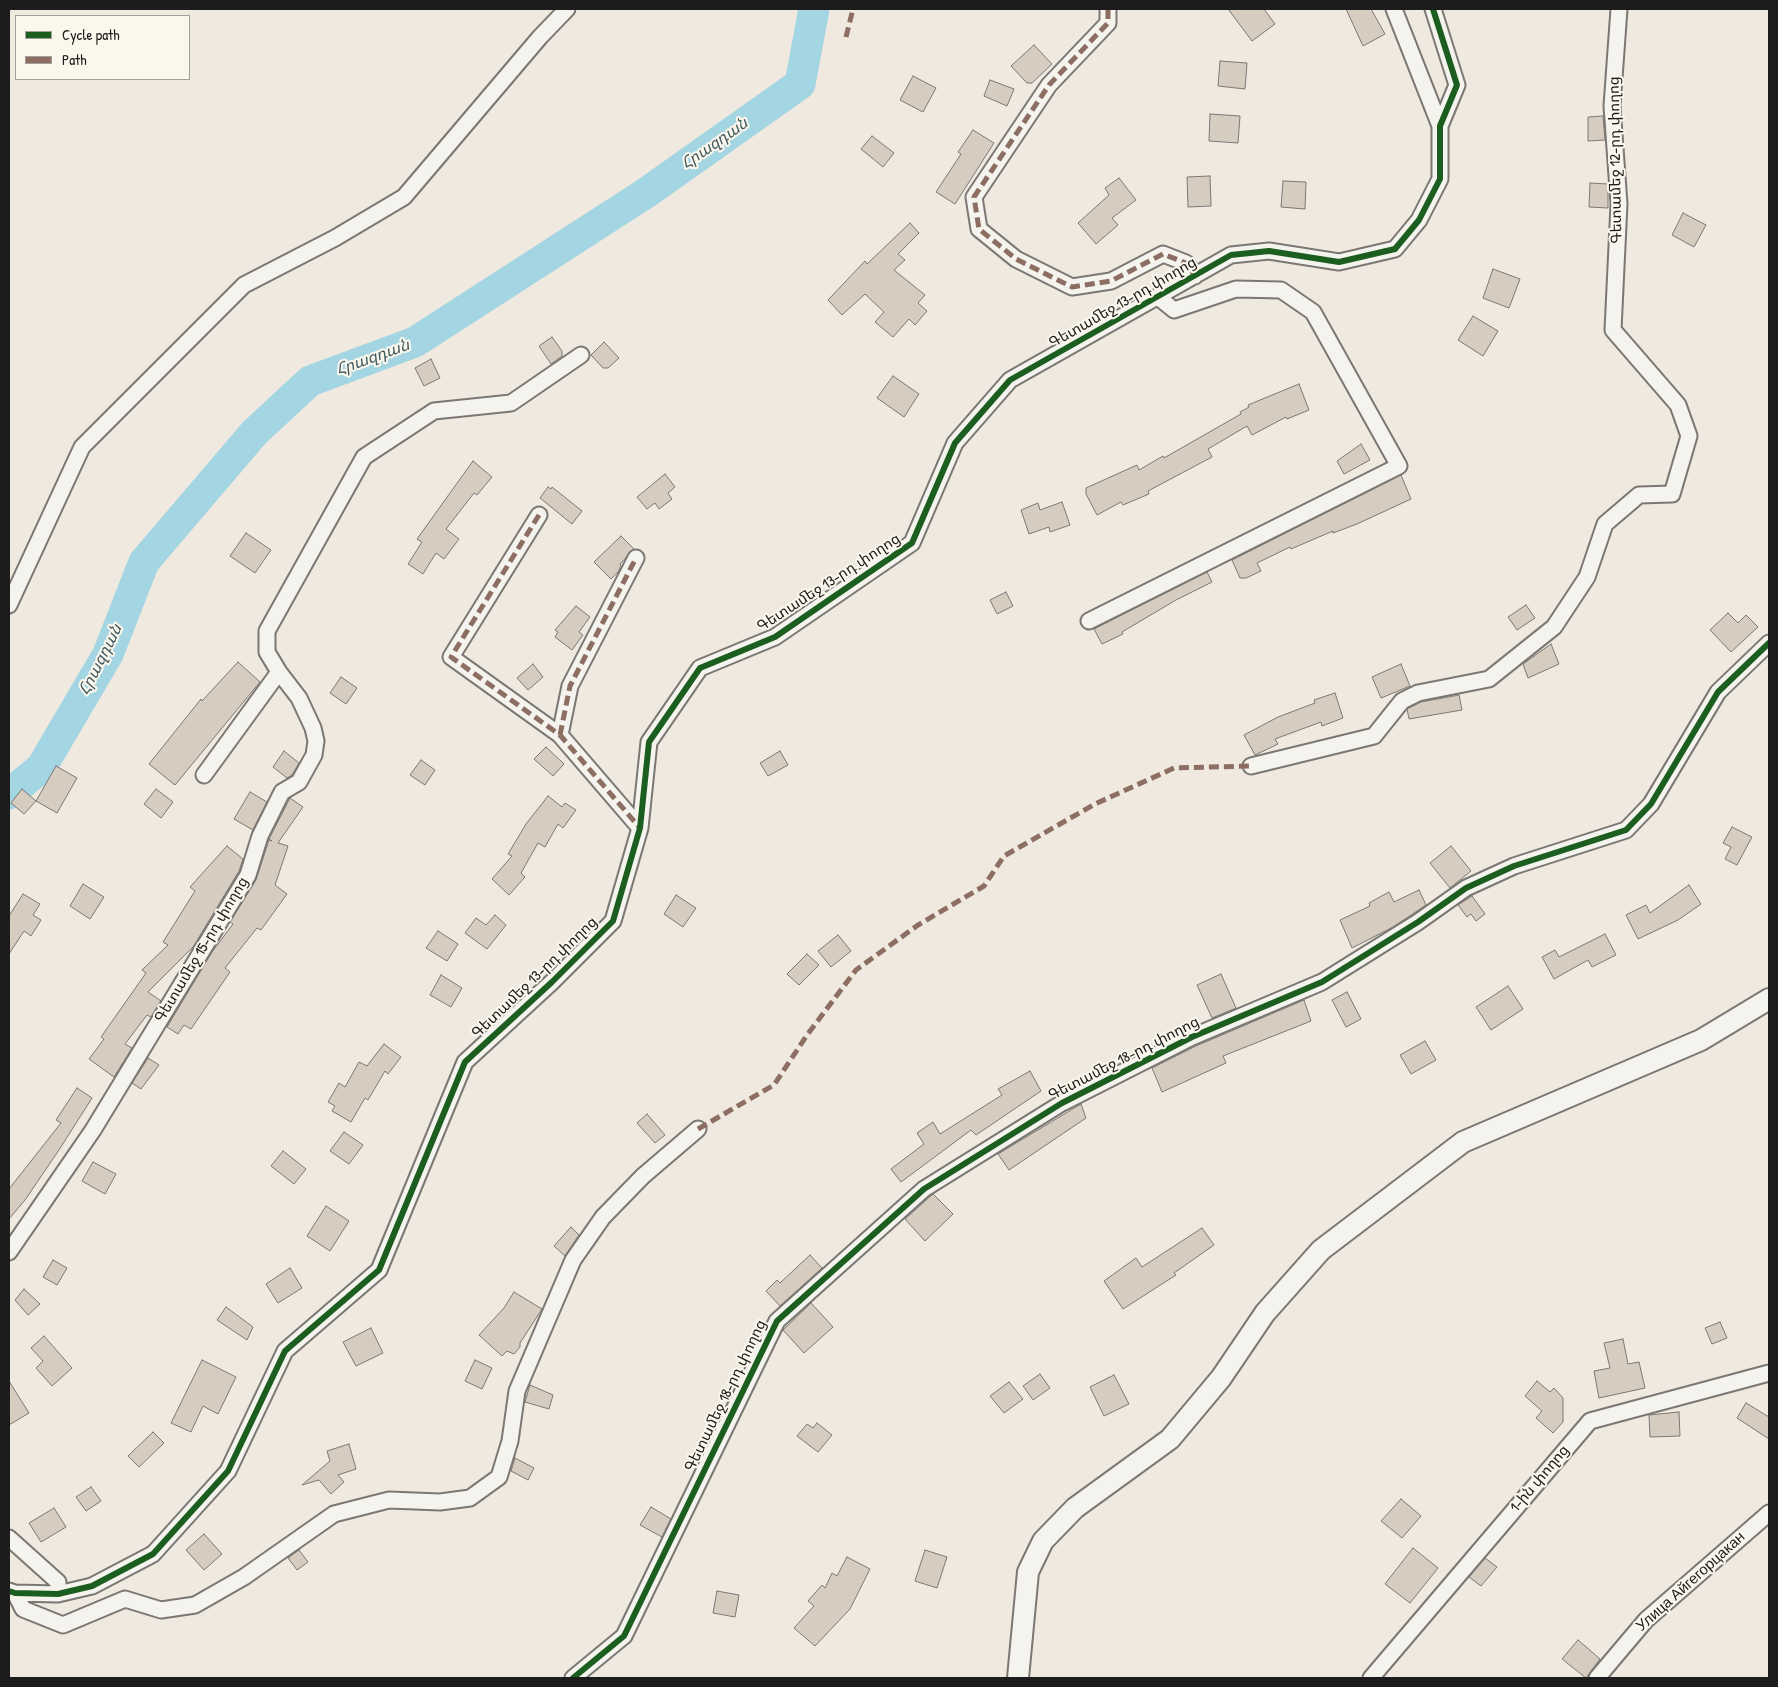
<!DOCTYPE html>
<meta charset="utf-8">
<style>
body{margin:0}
#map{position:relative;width:1778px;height:1687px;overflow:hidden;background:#efe9df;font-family:"Patrick Hand",sans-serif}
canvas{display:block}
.frame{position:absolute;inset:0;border:10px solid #1c1c1c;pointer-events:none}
.legend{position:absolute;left:15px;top:15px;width:175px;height:65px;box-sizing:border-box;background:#fbf7ec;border:1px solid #a29f99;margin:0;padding:6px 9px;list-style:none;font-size:15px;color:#1c1c1c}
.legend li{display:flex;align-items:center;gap:10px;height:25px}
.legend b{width:25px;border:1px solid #a29f99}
</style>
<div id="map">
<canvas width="1778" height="1687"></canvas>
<div class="frame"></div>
<ul class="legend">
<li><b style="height:6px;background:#1b5e20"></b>Cycle path</li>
<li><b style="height:6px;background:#8d6e63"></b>Path</li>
</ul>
</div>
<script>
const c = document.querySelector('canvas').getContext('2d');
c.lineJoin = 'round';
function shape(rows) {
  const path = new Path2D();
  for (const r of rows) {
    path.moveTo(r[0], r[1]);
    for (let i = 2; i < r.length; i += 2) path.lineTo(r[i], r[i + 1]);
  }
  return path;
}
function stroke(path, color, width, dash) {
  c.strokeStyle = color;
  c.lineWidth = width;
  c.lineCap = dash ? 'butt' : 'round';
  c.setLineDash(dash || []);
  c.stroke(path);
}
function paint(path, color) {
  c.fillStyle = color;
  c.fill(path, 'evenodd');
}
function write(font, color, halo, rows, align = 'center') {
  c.font = font + ' "Patrick Hand","Noto Sans Armenian",sans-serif';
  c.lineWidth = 4;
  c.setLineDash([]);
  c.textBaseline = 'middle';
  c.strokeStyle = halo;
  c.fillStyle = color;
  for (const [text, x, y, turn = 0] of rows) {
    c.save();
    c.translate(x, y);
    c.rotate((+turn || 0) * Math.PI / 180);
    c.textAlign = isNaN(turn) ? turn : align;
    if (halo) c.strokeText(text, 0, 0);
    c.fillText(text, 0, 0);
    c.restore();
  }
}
const river = shape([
 [9,794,41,768,108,654,144,562,254,433,310,381,415,342,646,193,800,84,814,9]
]);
const building = shape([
 [1228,9,1264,9,1275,24,1252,41,1228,9],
 [1346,9,1371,9,1385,34,1363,46,1346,9],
 [1034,45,1052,64,1032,83,1027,83,1011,66,1034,45],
 [1220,61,1247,63,1245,89,1218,86,1220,61],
 [913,76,936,88,923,112,900,100,913,76],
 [990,80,1014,89,1007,106,984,96,990,80],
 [1210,114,1240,116,1238,143,1209,141,1210,114],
 [1603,116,1605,140,1588,141,1588,117,1603,116],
 [973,130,994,143,955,204,936,192,961,154,958,152,973,130],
 [872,136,894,153,883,167,861,149,872,136],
 [1210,176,1211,206,1188,207,1187,177,1210,176],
 [1119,178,1136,200,1112,218,1118,225,1096,244,1078,223,1109,195,1105,188,1119,178],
 [1283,181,1306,182,1305,209,1281,207,1283,181],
 [1590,183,1608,184,1608,208,1589,207,1590,183],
 [1683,213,1706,225,1694,247,1672,235,1683,213],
 [910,223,919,233,898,254,905,260,894,270,925,295,918,303,927,311,915,325,909,319,893,337,875,322,884,312,865,294,842,315,828,300,865,261,867,264,910,223],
 [1493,269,1520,279,1509,308,1483,298,1493,269],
 [1473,316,1498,331,1483,356,1458,340,1473,316],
 [552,337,562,351,562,356,551,364,539,346,552,337],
 [604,342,619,358,608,368,603,368,591,355,604,342],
 [431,359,440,378,424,386,415,368,431,359],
 [893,376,919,394,904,417,877,398,893,376],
 [1299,384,1309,410,1287,419,1286,417,1252,435,1247,426,1208,449,1212,457,1148,491,1149,494,1123,505,1121,502,1097,515,1086,494,1086,488,1137,465,1139,470,1163,456,1164,458,1241,414,1240,412,1249,407,1248,405,1299,384],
 [1361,444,1370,460,1344,474,1337,461,1361,444],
 [473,461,492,477,477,495,474,493,446,529,459,539,444,559,436,553,423,574,408,564,422,542,417,539,473,461],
 [665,474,675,487,668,493,672,499,659,509,655,503,647,509,637,497,665,474],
 [1401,475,1411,499,1357,524,1333,533,1333,531,1291,549,1290,547,1257,563,1261,571,1246,578,1240,578,1232,560,1401,475],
 [548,487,551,489,552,487,582,511,572,524,540,498,548,487],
 [1062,502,1070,525,1050,532,1049,527,1029,534,1021,510,1038,503,1040,510,1062,502],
 [246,533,271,550,255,573,230,556,246,533],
 [621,536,634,549,620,564,621,566,618,572,611,579,594,562,621,536],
 [1207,572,1212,582,1176,600,1122,632,1123,634,1102,644,1094,629,1207,572],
 [1006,592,1013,606,997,614,990,600,1006,592],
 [1526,605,1535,618,1517,630,1508,617,1526,605],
 [576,606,590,617,579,632,583,635,572,650,555,637,558,632,555,630,576,606],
 [1728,613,1738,623,1746,615,1758,627,1731,652,1710,630,1728,613],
 [1551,644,1559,664,1528,678,1523,664,1551,644],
 [238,662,260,682,175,785,149,764,201,699,202,701,238,662],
 [533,664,543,677,528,690,517,678,533,664],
 [1401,664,1410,686,1381,698,1372,677,1401,664],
 [341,677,357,688,346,704,330,693,341,677],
 [1335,693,1343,718,1322,726,1321,722,1275,739,1278,744,1255,755,1244,735,1278,717,1315,703,1314,700,1335,693],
 [1459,695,1462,710,1409,719,1407,709,1421,702,1459,695],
 [546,747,564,764,553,776,534,759,546,747],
 [284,751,299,763,292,775,287,778,273,767,284,751],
 [780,751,788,765,768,776,760,763,780,751],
 [421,760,435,770,425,785,410,775,421,760],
 [56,766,77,778,57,813,36,801,56,766],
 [22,789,36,801,24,814,11,803,22,789],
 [156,789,173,802,161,818,144,804,156,789],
 [250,792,267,802,253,830,234,819,250,792],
 [548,796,562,807,565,803,576,810,563,828,558,824,545,847,538,843,521,873,525,877,509,895,492,879,512,856,508,854,526,824,548,796],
 [290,798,303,807,278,843,288,846,275,885,287,894,261,930,257,928,225,968,230,972,191,1029,184,1025,178,1034,167,1027,212,952,233,924,230,922,256,880,269,840,272,841,269,839,290,798],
 [1732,827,1752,837,1737,865,1725,859,1731,847,1723,843,1732,827],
 [227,846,243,859,239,871,193,947,148,992,161,1001,151,1017,147,1015,125,1044,132,1048,114,1077,89,1059,104,1039,101,1037,146,973,142,970,168,945,163,942,195,891,190,887,227,846],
 [1451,846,1471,871,1450,888,1430,863,1451,846],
 [83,884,104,897,90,919,70,906,83,884],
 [1689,885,1701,904,1678,920,1638,939,1626,915,1646,905,1650,913,1689,885],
 [1419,890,1426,905,1393,927,1352,948,1340,920,1370,906,1369,903,1389,892,1394,902,1419,890],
 [23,894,40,904,33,915,41,920,31,936,24,931,9,954,9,916,23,894],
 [676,895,696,908,683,927,664,914,676,895],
 [1472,896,1485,914,1476,921,1471,914,1467,917,1458,905,1472,896],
 [495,915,506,925,487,949,465,933,476,918,486,925,495,915],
 [438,931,458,944,447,961,426,948,438,931],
 [1605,934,1616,955,1592,967,1588,960,1554,979,1542,957,1555,950,1559,957,1605,934],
 [838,935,851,951,831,967,818,951,838,935],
 [807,954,819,965,799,985,787,974,807,954],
 [1221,974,1236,1008,1212,1018,1197,985,1221,974],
 [441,975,462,988,451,1007,430,995,441,975],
 [1508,986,1523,1009,1491,1030,1476,1007,1508,986],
 [1347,992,1361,1019,1346,1027,1332,1000,1347,992],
 [1304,1000,1311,1021,1223,1056,1226,1063,1162,1092,1152,1068,1196,1046,1304,1000],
 [1425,1041,1436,1060,1411,1074,1400,1055,1425,1041],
 [384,1044,401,1057,388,1074,385,1071,368,1100,365,1098,351,1122,332,1111,335,1106,328,1102,339,1083,345,1087,359,1062,367,1066,384,1044],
 [148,1058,159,1065,141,1089,132,1083,148,1058],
 [1030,1071,1041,1091,976,1135,971,1130,901,1182,891,1169,924,1144,917,1133,933,1122,940,1134,1002,1095,998,1089,1030,1071],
 [77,1088,92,1098,59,1150,25,1200,9,1219,9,1189,61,1123,56,1120,77,1088],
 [1081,1104,1086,1118,1009,1170,998,1154,1081,1104],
 [647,1114,665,1135,655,1143,637,1123,647,1114],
 [344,1132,363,1145,349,1164,330,1151,344,1132],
 [283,1151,306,1169,294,1184,271,1166,283,1151],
 [93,1162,116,1174,105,1194,82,1181,93,1162],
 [933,1194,953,1214,925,1241,905,1219,933,1194],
 [326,1206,349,1221,330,1251,307,1236,326,1206],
 [571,1227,579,1235,565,1256,554,1246,571,1227],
 [1202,1228,1214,1245,1174,1273,1176,1275,1123,1309,1104,1281,1136,1258,1142,1267,1202,1228],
 [810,1255,822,1268,780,1306,766,1291,777,1280,780,1283,810,1255],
 [53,1260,67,1268,57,1285,43,1277,53,1260],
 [290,1268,302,1288,278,1303,266,1284,290,1268],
 [24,1289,40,1304,28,1315,15,1300,24,1289],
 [514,1292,542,1309,520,1343,520,1347,514,1354,507,1351,502,1356,479,1335,504,1308,514,1292],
 [811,1303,833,1327,804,1353,783,1330,811,1303],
 [226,1307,253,1327,247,1340,217,1320,226,1307],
 [1720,1322,1727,1338,1712,1344,1705,1328,1720,1322],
 [371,1328,383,1353,356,1366,343,1342,371,1328],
 [44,1336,72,1368,52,1386,36,1368,43,1361,31,1348,44,1336],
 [1623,1339,1628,1364,1639,1362,1645,1388,1599,1398,1594,1371,1610,1368,1604,1343,1623,1339],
 [202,1360,236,1377,218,1414,203,1406,191,1432,171,1423,202,1360],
 [475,1360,492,1368,482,1389,465,1381,475,1360],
 [1040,1374,1050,1388,1033,1400,1023,1386,1040,1374],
 [1114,1375,1129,1404,1104,1416,1090,1387,1114,1375],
 [9,1381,29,1413,9,1425,9,1381],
 [1537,1381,1550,1392,1554,1388,1563,1398,1563,1422,1553,1433,1536,1418,1542,1411,1525,1396,1537,1381],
 [1009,1382,1023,1399,1004,1413,990,1396,1009,1382],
 [530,1385,553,1395,549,1409,525,1402,530,1385],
 [1746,1403,1769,1417,1769,1439,1737,1418,1746,1403],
 [1679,1412,1680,1436,1650,1437,1649,1415,1679,1412],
 [817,1423,832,1435,818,1452,797,1436,807,1424,813,1428,817,1423],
 [153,1432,164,1443,139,1467,128,1456,153,1432],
 [349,1444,356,1469,338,1475,344,1482,331,1494,319,1480,302,1485,330,1461,327,1451,349,1444],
 [515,1458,534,1468,528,1480,511,1471,515,1458],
 [91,1487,101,1501,86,1511,76,1497,91,1487],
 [1401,1499,1421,1516,1402,1538,1381,1521,1401,1499],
 [651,1507,671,1519,662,1537,640,1525,651,1507],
 [54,1508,66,1527,41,1542,29,1523,54,1508],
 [204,1534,222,1554,204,1570,186,1550,204,1534],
 [1413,1548,1438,1568,1410,1603,1385,1584,1413,1548],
 [299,1550,308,1562,297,1570,288,1558,299,1550],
 [925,1550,947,1557,937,1588,915,1581,925,1550],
 [847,1557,870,1569,850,1609,815,1646,794,1628,814,1606,808,1601,822,1585,825,1588,832,1573,837,1576,847,1557],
 [1485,1558,1497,1567,1481,1586,1469,1577,1485,1558],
 [717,1591,739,1595,735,1617,713,1613,717,1591],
 [1578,1640,1600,1659,1586,1678,1562,1659,1578,1640]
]);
const minor = shape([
 [1108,9,1108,23,1049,85,974,197,979,229,1016,259,1072,287,1111,281,1163,254,1186,263,1195,276],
 [1394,9,1440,126],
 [539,515,451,657,560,735,640,828],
 [9,605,82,447,244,285,335,238,404,197,540,37,567,9],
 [1089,621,1399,466,1313,312,1281,290,1236,289,1174,310,1158,297],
 [279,672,267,652,267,631,364,457,434,411,511,403,581,355],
 [560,735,570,686,636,558],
 [1251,766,1374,736,1402,701,1418,693,1489,679,1554,627,1587,577,1605,524,1639,495,1672,494,1689,436,1678,405,1613,330,1619,204,1612,106,1619,9],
 [9,1252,93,1130,248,875,260,836,282,792,299,782,314,755,316,741,313,728,299,698,279,672,204,775],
 [9,1538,58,1582,58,1594],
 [9,1591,15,1593,58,1594,92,1586,153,1554,228,1471,285,1351,379,1270,465,1062,552,982,613,921,640,828,649,742,700,668,775,637,912,543,955,443,1010,380,1231,255,1269,251,1339,262,1395,249,1419,220,1440,179,1440,126,1457,85,1433,9],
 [15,1593,23,1609,63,1625,125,1599,161,1610,195,1605,244,1577,334,1514,389,1500,440,1502,470,1498,499,1477,510,1441,517,1391,573,1260,603,1217,643,1176,698,1129],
 [573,1678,624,1636,777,1321,924,1189,1062,1103,1192,1037,1322,982,1418,922,1466,888,1514,866,1626,830,1651,804,1718,692,1769,643],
 [1371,1678,1590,1421,1769,1373],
 [1597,1678,1646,1620,1769,1513]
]);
const tertiary = shape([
 [1018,1678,1028,1572,1043,1541,1075,1508,1170,1439,1221,1378,1265,1313,1321,1250,1463,1142,1701,1040,1769,999]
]);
const quiet = shape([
 [1108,9,1108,23,1049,85,974,197,979,229,1016,259,1072,287,1111,281,1163,254,1186,263,1195,276],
 [846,37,853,9],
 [539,515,451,657,560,735,640,828],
 [560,735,570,686,636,558],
 [698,1129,774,1085,807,1035,856,970,918,925,984,886,1004,856,1095,804,1174,768,1251,766]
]);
const cycleway = shape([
 [9,1591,15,1593,58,1594,92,1586,153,1554,228,1471,285,1351,379,1270,465,1062,552,982,613,921,640,828,649,742,700,668,775,637,912,543,955,443,1010,380,1231,255,1269,251,1339,262,1395,249,1419,220,1440,179,1440,126,1457,85,1433,9],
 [573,1678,624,1636,777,1321,924,1189,1062,1103,1192,1037,1322,982,1418,922,1466,888,1514,866,1626,830,1651,804,1718,692,1769,643]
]);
const streetNames = [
 ["Գետամեջ 12-րդ փողոց",1616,160,-91],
 ["Գետամեջ 13-րդ փողոց",1123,303,-30],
 ["Գետամեջ 13-րդ փողոց",829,583,-33],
 ["Գետամեջ 15-րդ փողոց",202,950,-59],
 ["Գետամեջ 13-րդ փողոց",535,978,-44],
 ["Գետամեջ 18-րդ փողոց",1124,1059,-27],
 ["Գետամեջ 18-րդ փողոց",726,1396,-64],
 ["1-ին փողոց",1540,1479,-50],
 ["Улица Айгегорцакан",1691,1582,-42]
];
const waterNames = [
 ["Հրազդան",715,144,-35],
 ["Հրազդան",373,358,-20],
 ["Հրազդան",101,660,-63]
];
stroke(river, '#a3d5e2', 31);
paint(building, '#d6ccc0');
stroke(building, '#7b7874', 1);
stroke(minor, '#7b7874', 19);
stroke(tertiary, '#7b7874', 24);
stroke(minor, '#f5f3ee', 15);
stroke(tertiary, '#f5f3ee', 20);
stroke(quiet, '#8d6e63', 5, [10, 5]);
stroke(cycleway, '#1b5e20', 6);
write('15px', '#1c1c1c', '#fbf7ec', streetNames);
write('italic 16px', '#405a62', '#fbf7ec', waterNames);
</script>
